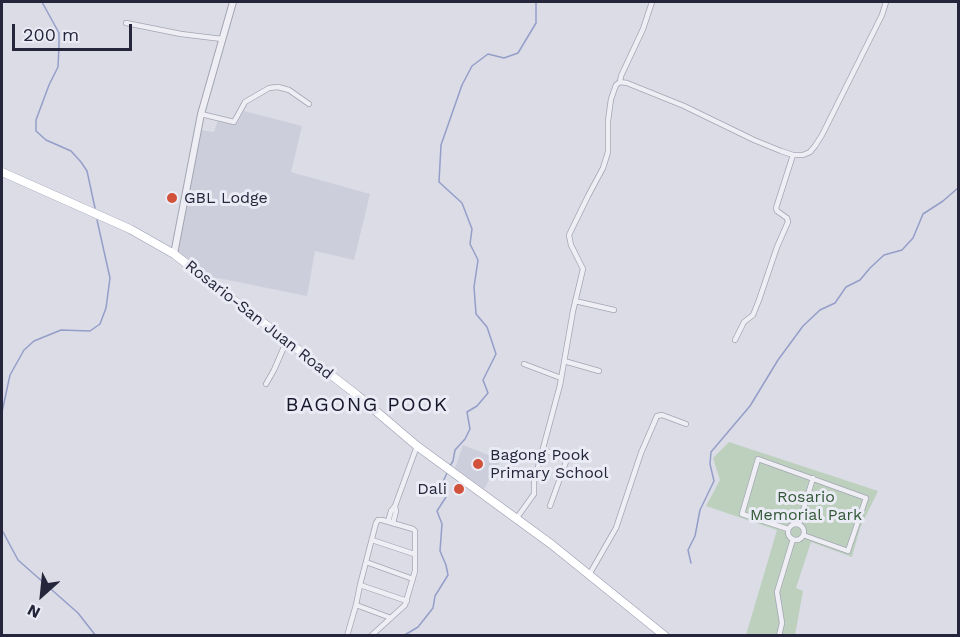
<!DOCTYPE html>
<style>
body{margin:0}
#map{position:relative;width:960px;height:637px;overflow:hidden;background:#dbdce6;font-family:"Work Sans",sans-serif}
canvas{display:block}
.frame{position:absolute;inset:0;border:3px solid #25263c;pointer-events:none}
.north{position:absolute;left:12px;top:565px;width:60px;height:60px;-webkit-text-stroke:4px #eaebf4;paint-order:stroke;rotate:207deg;font-size:16px;font-weight:700;line-height:24px;text-align:center;color:#25263c}
.north::after{content:'';display:block;margin:auto;width:21px;height:27px;background:#25263c;clip-path:polygon(50% 0,100% 100%,50% 72%,0 100%)}
.scale{position:absolute;left:12px;top:24px;width:120px;height:27px;box-sizing:border-box;border:3px solid #25263c;border-top:0;padding-left:8px;font-size:18px;line-height:21px;white-space:nowrap;color:#25263c;-webkit-text-stroke:4px #eaebf4;paint-order:stroke}
</style>
<div id="map">
<canvas width="960" height="637"></canvas>
<div class="frame"></div>
<div class="north">N</div>
<div class="scale">200 m</div>
</div>
<script>
const c = document.querySelector('canvas').getContext('2d');
c.lineJoin = 'round';
function paint(path, color) {
  c.fillStyle = color;
  c.fill(path, 'evenodd');
}
function shape(rows) {
  const path = new Path2D();
  for (const r of rows) {
    if (r.length === 3) {
      path.moveTo(r[0] + r[2], r[1]);
      path.arc(r[0], r[1], r[2], 0, 2 * Math.PI);
      continue;
    }
    path.moveTo(r[0], r[1]);
    for (let i = 2; i < r.length; i += 2) path.lineTo(r[i], r[i + 1]);
  }
  return path;
}
function stroke(path, color, width, dash) {
  c.strokeStyle = color;
  c.lineWidth = width;
  c.lineCap = dash ? 'butt' : 'round';
  c.setLineDash(dash || []);
  c.stroke(path);
}
function write(font, color, halo, rows, align = 'center') {
  c.font = font + ' "Work Sans",sans-serif';
  c.lineWidth = 6;
  c.setLineDash([]);
  c.textBaseline = 'middle';
  c.strokeStyle = halo;
  c.fillStyle = color;
  for (const [text, x, y, turn = 0] of rows) {
    c.save();
    c.translate(x, y);
    c.rotate((+turn || 0) * Math.PI / 180);
    c.textAlign = isNaN(turn) ? turn : align;
    if (halo) c.strokeText(text, 0, 0);
    c.fillText(text, 0, 0);
    c.restore();
  }
}
const built = shape([
 [244,111,302,126,291,172,370,194,354,260,315,251,307,296,218,278,217,283,204,271,176,251,200,130,214,132,218,120,237,124],
 [463,445,501,460,484,489,455,468]
]);
const green = shape([
 [729,442,878,491,860,528,852,557,811,542,796,588,803,591,795,635,746,635,777,530,706,506,720,480,713,458]
]);
const stream = shape([
 [42,2,59,33,59,46,58,67,49,85,36,120,36,131,46,140,71,151,81,162,87,171,95,208],
 [2,412,10,375,24,350,34,341,61,330,90,331,100,324,106,308,110,278,97,220],
 [450,466,453,461,455,450,465,439,470,429,467,412,477,406,488,393,483,380,496,354,487,327,476,314,474,287,478,260,470,244,472,229,462,203,439,182,441,145,462,85,472,66,488,54,504,58,518,53,536,23,536,2],
 [2,530,18,560,78,613,96,636],
 [691,563,688,550,695,536,700,510,714,481,710,464,711,452,750,406,778,360,803,326,820,310,835,303,846,287,860,280,870,268,884,255,902,250,913,238,923,214,943,201,958,188],
 [403,636,418,627,433,608,435,596,448,575,446,565,440,551,442,524,437,511,446,497,440,488,448,471]
]);
const minor = shape([
 [126,23,181,34,222,39],
 [620,82,621,76,643,29,652,2],
 [201,114,234,122,245,102,269,88,278,87,289,90,309,104],
 [575,301,614,310],
 [735,340,744,322,753,315,759,300,777,247,788,222,787,218,777,211,776,208,793,155],
 [564,361,599,371],
 [524,364,561,378],
 [266,384,274,370,287,340],
 [543,450,562,456,567,459,550,506],
 [516,519,534,494,534,482,560,385,573,311,583,269,571,245,569,235,588,196,603,168,608,152,608,121,611,99,616,85,620,82,627,83,684,106,754,140,781,151,793,155,803,155,810,152,815,146,822,135,882,15,886,2],
 [388,522,391,511,395,506,417,446],
 [393,523,396,511,395,506],
 [799,524,813,478],
 [796,532,8],
 [788,529,742,514,758,459,866,498,848,551,803,535],
 [372,540,414,554],
 [366,562,413,579],
 [589,575,616,528,641,453,657,416,662,415,686,424],
 [360,585,407,601],
 [356,605,391,618],
 [347,636,356,605,360,585,376,523,378,520,382,520,413,529,415,531,415,571,405,605,371,636],
 [779,636,782,623,777,592,793,539]
]);
const tertiary = shape([
 [174,254,201,114,233,2]
]);
const primary = shape([
 [2,172,130,229,174,254,357,395,417,446,551,544,665,636]
]);
const markers = [
 [172,198,6,"#d1513a"],
 [478,464,6,"#d1513a"],
 [459,489,6,"#d1513a"]
];
const poiNames = [
 ["GBL Lodge",184,198],
 ["Bagong Pook",490,455],
 ["Primary School",490,473],
 ["Dali",447,489,"right"]
];
const streetNames = [
 ["Rosario-San Juan Road",259,320,38]
];
const parkNames = [
 ["Rosario",806,497],
 ["Memorial Park",806,515]
];
const quarterNames = [
 ["BAGONG POOK",367,405]
];
paint(built, '#cdcedb');
paint(green, '#bcd0bd');
stroke(stream, '#949ec8', 1.5);
stroke(minor, '#a4a5b3', 6);
stroke(tertiary, '#a4a5b3', 8);
stroke(primary, '#9a9cb2', 9);
stroke(minor, '#eeeef4', 4.5);
stroke(tertiary, '#eeeef4', 6);
stroke(primary, '#fff', 8);
for (const [x, y, r, color] of markers) {
  const dot = new Path2D();
  dot.arc(x, y, r, 0, 2 * Math.PI);
  c.fillStyle = color;
  c.fill(dot);
  stroke(dot, '#eaebf4', 2);
}
write('16px', '#25263c', '#eaebf4', poiNames, 'left');
write('16px', '#25263c', '#eaebf4', streetNames);
write('16px', '#325836', '#eaebf4', parkNames);
c.letterSpacing = '1.5px';
write('20px', '#17182d', '#eaebf4', quarterNames);
c.letterSpacing = '0px';
</script>
